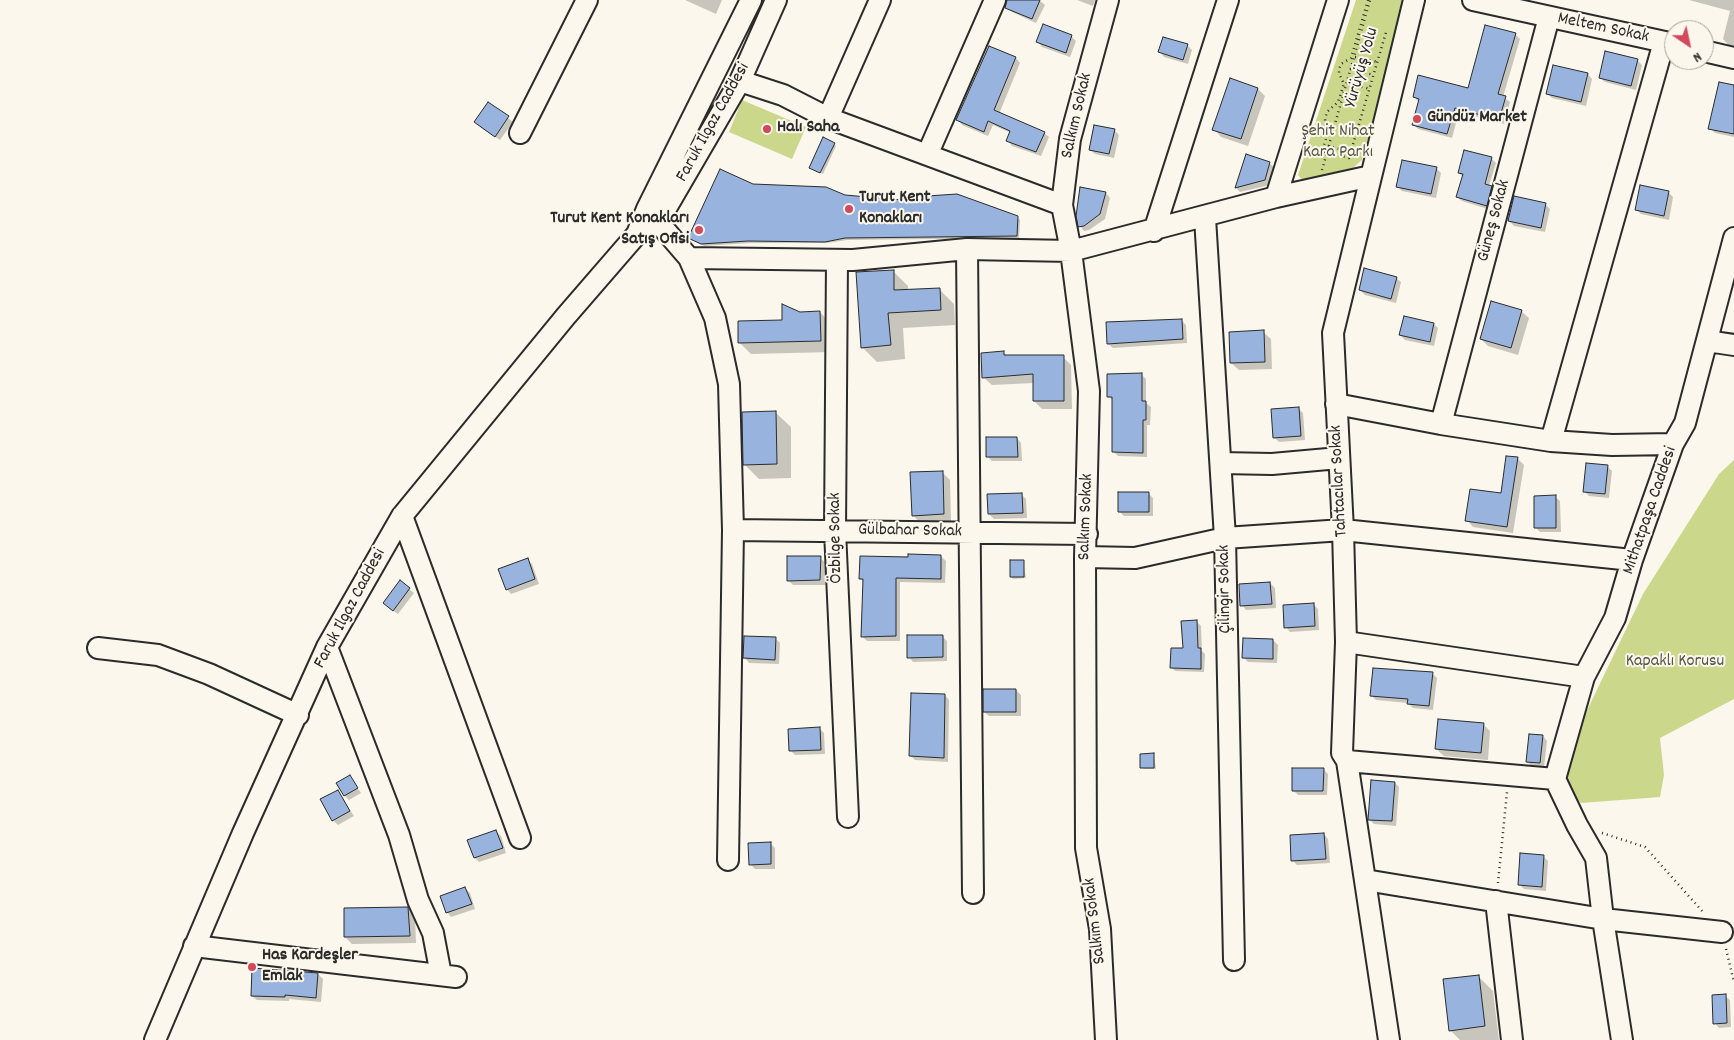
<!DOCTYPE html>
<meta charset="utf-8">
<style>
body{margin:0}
#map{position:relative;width:1734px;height:1040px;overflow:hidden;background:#fbf7ec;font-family:Dekko,sans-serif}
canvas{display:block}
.north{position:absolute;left:1664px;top:20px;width:50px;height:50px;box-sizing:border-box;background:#fbf7ec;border:1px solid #a8a59f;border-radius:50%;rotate:146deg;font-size:14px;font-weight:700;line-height:20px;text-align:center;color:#2b2b2b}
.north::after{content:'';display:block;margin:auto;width:18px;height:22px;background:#d1495b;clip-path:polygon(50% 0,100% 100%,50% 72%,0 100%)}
</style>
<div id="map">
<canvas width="1734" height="1040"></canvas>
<div class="north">N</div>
</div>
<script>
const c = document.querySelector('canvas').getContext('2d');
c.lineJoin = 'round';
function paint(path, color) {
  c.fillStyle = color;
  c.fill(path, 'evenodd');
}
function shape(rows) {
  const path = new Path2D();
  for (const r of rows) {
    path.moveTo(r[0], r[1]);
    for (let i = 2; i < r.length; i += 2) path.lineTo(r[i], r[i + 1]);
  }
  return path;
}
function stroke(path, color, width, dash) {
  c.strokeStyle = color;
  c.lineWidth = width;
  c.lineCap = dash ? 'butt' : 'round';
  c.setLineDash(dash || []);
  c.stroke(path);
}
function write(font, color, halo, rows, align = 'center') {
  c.font = font + ' Dekko,sans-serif';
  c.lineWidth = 4;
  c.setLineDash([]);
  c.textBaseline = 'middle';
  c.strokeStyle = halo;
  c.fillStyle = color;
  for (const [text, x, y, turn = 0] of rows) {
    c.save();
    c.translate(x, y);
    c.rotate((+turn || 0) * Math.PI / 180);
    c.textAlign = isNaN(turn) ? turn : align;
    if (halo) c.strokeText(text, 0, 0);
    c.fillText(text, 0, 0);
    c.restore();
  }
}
const green = shape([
 [1356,0,1406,0,1408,4,1362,160,1353,168,1304,182,1298,175],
 [742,100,806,127,792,159,729,132],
 [1734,460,1734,699,1660,738,1664,775,1660,797,1581,803,1555,777,1643,594,1719,474]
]);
const shadow = shape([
 [685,0,722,0,716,14],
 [1010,0,1039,0,1045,5,1036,23,1012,12,1007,8],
 [1077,0,1095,0,1093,6],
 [1689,0,1734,0,1734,51,1723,39,1730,11],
 [1515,34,1520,39,1503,97,1510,102,1504,124,1459,112,1452,138,1418,129,1414,125,1419,102,1414,97,1469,89],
 [1071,36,1076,41,1070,57,1042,47,1038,42],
 [1187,45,1192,50,1188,64,1164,57,1160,52],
 [990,47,1016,58,1020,63,999,114,1044,133,1049,137,1041,156,1012,146,1008,141,1011,133,993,125,988,136,962,125,958,120],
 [1637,60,1642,65,1636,90,1605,82,1600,78],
 [1588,74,1592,79,1586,106,1552,98,1548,94],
 [1734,87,1734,137,1715,133,1710,128],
 [1258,89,1265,96,1248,146,1221,137,1214,129],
 [489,103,513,122,500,140,480,127],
 [1114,130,1119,135,1114,158,1095,154,1090,150],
 [834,144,836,146,823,174,812,169],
 [1247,156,1269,163,1274,167,1270,185,1240,192,1236,188],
 [1491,158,1496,163,1489,186,1496,192,1491,210,1462,201,1457,197,1463,177,1459,173],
 [1436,168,1441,173,1436,198,1402,191,1397,186],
 [1106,193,1110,198,1105,219,1089,230,1084,231,1080,226],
 [1669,193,1673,197,1669,220,1641,214,1636,209],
 [844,197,1018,218,1020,220,1019,238,847,240,827,243,750,243,704,246,691,239],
 [1545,204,1550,209,1545,232,1514,226,1509,221],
 [893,271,908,286,908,291,939,289,954,304,955,325,903,328,905,359,877,362,862,347],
 [1396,278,1401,282,1396,303,1365,295,1360,290],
 [1521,311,1529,318,1518,355,1488,346,1481,339],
 [820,312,831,324,832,352,751,354,740,343,800,313],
 [1181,320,1186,325,1187,343,1113,348,1108,344],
 [1434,324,1438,328,1434,346,1405,340,1400,335],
 [1263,332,1271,339,1272,369,1239,370,1231,363],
 [1003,352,1007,356,1063,357,1071,365,1072,409,1042,409,1034,401,1034,383,992,385,983,377],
 [1141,374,1146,379,1146,403,1151,407,1150,425,1147,425,1147,457,1118,456,1114,452,1113,401,1109,396],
 [1298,408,1303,413,1305,440,1279,442,1274,437],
 [776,413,791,427,791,478,759,479,744,464],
 [1017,438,1021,443,1022,461,992,461,987,456],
 [1517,458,1524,465,1513,533,1473,527,1467,520,1502,495],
 [1607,466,1612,471,1609,498,1589,496,1585,492],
 [942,472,950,480,951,521,920,523,913,515],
 [1148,493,1153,498,1153,516,1124,516,1119,511],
 [1021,494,1026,499,1027,518,994,519,989,514],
 [1555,497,1560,501,1561,532,1540,532,1536,528],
 [941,556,946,561,945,583,900,582,900,641,867,641,862,636,864,583,861,579,861,557],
 [820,558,825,562,825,585,793,585,788,580],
 [528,560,532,564,539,584,511,594,507,589],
 [1023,561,1026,578,1013,579,1011,577],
 [1270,583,1275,588,1276,608,1246,610,1242,605],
 [409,589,414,593,398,614,389,608],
 [1313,604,1318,609,1319,630,1290,632,1286,627],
 [1197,622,1201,626,1202,651,1205,654,1204,672,1175,671,1171,667,1184,650],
 [942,636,947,641,947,661,913,662,909,657],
 [775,638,780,643,779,664,749,663,745,658],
 [1273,640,1278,645,1277,663,1248,662,1244,658],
 [1432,673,1437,678,1433,710,1413,708,1408,703,1376,700,1371,695],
 [1016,690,1021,695,1021,716,989,716,984,712],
 [945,695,949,700,948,762,915,760,910,755],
 [1483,724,1490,731,1488,760,1444,756,1436,749],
 [819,728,824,733,825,754,795,755,791,751],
 [1543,736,1547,741,1544,768,1532,766,1527,762],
 [1154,755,1156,769,1144,769,1142,767],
 [1323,769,1328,774,1327,795,1298,795,1293,790],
 [350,777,361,793,349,800,345,796],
 [1395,783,1399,787,1396,826,1374,824,1369,819],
 [337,791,354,816,338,825,333,820],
 [496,831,501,836,506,853,479,862,475,858],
 [1324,834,1328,839,1330,863,1297,865,1292,860],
 [770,843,775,848,775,869,755,869,750,864],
 [1543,856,1548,861,1546,891,1524,889,1519,884],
 [465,888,470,893,475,909,451,917,447,912],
 [408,908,415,916,416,943,352,944,345,937],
 [318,974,323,979,321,1002,289,999,289,1001,257,1000,252,996],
 [1478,976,1493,991,1499,1040,1460,1040,1450,1030],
 [1725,996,1730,1000,1731,1027,1719,1028,1715,1023]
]);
const building = shape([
 [1007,0,1040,0,1032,19,1005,8,1007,0],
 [1043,24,1072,35,1066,53,1036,42,1043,24],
 [1485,25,1516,33,1498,94,1506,96,1499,120,1455,108,1447,134,1412,125,1419,99,1413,97,1418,75,1468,88,1485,25],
 [1163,37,1188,44,1183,60,1158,52,1163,37],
 [989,46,1016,57,994,110,1045,132,1036,152,1006,141,1010,131,988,121,984,132,956,120,989,46],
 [1605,51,1638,59,1631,86,1599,78,1605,51],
 [1553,65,1588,73,1581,102,1546,94,1553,65],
 [1230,78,1258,88,1241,139,1212,130,1230,78],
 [1719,82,1734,85,1734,134,1708,129,1719,82],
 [488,102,509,116,495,137,474,122,488,102],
 [1094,125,1115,129,1109,154,1089,150,1094,125],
 [823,137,835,143,820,173,809,168,823,137],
 [1464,150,1492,157,1485,184,1492,186,1487,206,1456,197,1463,174,1458,173,1464,150],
 [1246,154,1270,162,1265,180,1235,188,1246,154],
 [1402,160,1437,167,1431,194,1396,187,1402,160],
 [720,169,753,184,826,187,845,195,914,201,927,196,957,194,1018,216,1017,236,845,238,825,242,748,241,701,244,688,238,720,169],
 [1640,185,1669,191,1664,216,1635,210,1640,185],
 [1080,187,1106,192,1100,214,1084,226,1078,227,1076,216,1080,187],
 [1514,196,1546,203,1541,228,1508,221,1514,196],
 [1364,268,1397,277,1391,299,1359,290,1364,268],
 [894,270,894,290,940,288,941,310,888,313,891,345,861,348,856,272,894,270],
 [1491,301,1522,310,1511,348,1480,339,1491,301],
 [782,304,800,312,820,311,821,341,738,343,738,321,782,320,782,304],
 [1404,316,1434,323,1430,342,1399,335,1404,316],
 [1182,319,1183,339,1107,344,1106,322,1182,319],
 [1264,330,1265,362,1230,363,1229,332,1264,330],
 [1004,351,1004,355,1064,355,1064,401,1033,401,1033,374,982,378,981,353,1004,351],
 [1142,373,1142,401,1146,401,1146,420,1143,420,1143,453,1112,452,1112,397,1107,397,1107,374,1142,373],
 [1299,407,1301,436,1273,438,1271,409,1299,407],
 [776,411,777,464,743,465,742,412,776,411],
 [986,437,1017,437,1018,457,986,457,986,437],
 [1506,456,1518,457,1507,527,1465,521,1470,489,1501,493,1506,456],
 [1586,463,1608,465,1605,494,1583,492,1586,463],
 [943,471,944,514,912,516,910,472,943,471],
 [1118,492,1149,492,1149,512,1118,512,1118,492],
 [1022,493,1023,513,988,514,987,494,1022,493],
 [1556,495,1556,528,1534,528,1534,496,1556,495],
 [908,554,941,555,941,579,896,578,896,636,861,637,863,579,859,579,860,556,908,557,908,554],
 [787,556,821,556,820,580,787,581,787,556],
 [528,558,535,579,506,590,498,569,528,558],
 [1010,560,1024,560,1024,577,1010,577,1010,560],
 [400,580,410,588,393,611,383,603,400,580],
 [1270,582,1272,604,1240,606,1239,584,1270,582],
 [1314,603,1315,626,1284,628,1283,605,1314,603],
 [1197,620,1198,648,1201,648,1201,669,1170,668,1171,648,1183,648,1181,621,1197,620],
 [907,635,943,635,943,657,907,658,907,635],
 [744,636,776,637,775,660,743,658,744,636],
 [1243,638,1273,639,1273,659,1242,658,1243,638],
 [1373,668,1433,672,1429,706,1407,704,1408,699,1370,696,1373,668],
 [983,689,1016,689,1016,712,983,712,983,689],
 [911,693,945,694,944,758,909,756,911,693],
 [1438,719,1484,723,1481,753,1435,749,1438,719],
 [820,727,821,750,789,751,788,729,820,727],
 [1529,734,1543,735,1540,763,1526,762,1529,734],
 [1154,753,1154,768,1140,768,1140,754,1154,753],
 [1292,768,1324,768,1323,791,1292,791,1292,768],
 [350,775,358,788,344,796,336,783,350,775],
 [1371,780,1395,782,1392,821,1368,820,1371,780],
 [338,790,350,811,332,821,320,799,338,790],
 [496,830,503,848,474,858,467,840,496,830],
 [1324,833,1326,859,1291,861,1290,835,1324,833],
 [771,842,771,864,749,865,748,843,771,842],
 [1520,853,1544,855,1542,887,1518,885,1520,853],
 [465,887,472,904,446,913,440,896,465,887],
 [408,907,410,936,344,937,344,908,408,907],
 [252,968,318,973,316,998,285,995,285,997,251,996,252,968],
 [1479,975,1485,1026,1449,1031,1443,979,1479,975],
 [1726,994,1727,1023,1713,1024,1712,995,1726,994]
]);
const path = shape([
 [1368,0,1351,58,1341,64,1339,69,1339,73,1344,84,1338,102,1327,112,1325,119,1327,136,1322,151,1349,158,1387,29],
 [1355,57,1378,62],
 [1350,69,1374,75],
 [1347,83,1370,89],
 [1328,146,1351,152],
 [1322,170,1370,0],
 [1602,833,1645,847,1703,912],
 [1498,883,1507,792],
 [1726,949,1734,982]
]);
const minor = shape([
 [1414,0,1333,333,1343,530,1346,642,1342,753,1347,761,1555,779],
 [1473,0,1674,44],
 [1704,51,1734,58],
 [740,81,783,95,828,118,1062,205],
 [828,118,880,0],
 [520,133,587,0],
 [928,153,995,0],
 [1276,197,1338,0],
 [1205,218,1225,538,1234,960],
 [658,222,689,258,715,318,729,384,733,530,728,860],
 [1154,231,1228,0],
 [637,234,647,209,751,0],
 [967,249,973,893],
 [689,258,853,260,967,249,1071,251,1276,197,1371,176],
 [837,260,835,531,848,817],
 [1707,341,1734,345],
 [1336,404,1441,424,1551,441,1612,445,1673,444],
 [1441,424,1549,17],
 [1551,441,1664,42],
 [1221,463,1272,464,1339,458],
 [402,516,520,838],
 [733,530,1087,534],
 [1085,557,1135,558,1225,538,1343,530,1632,560],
 [1346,642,1584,677],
 [327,647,399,835,418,900,433,933,441,975],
 [98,648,158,655,209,674,298,715],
 [1347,761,1389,1040],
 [1555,779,1584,677,1615,618,1632,560,1673,444,1685,423,1734,238],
 [1555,779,1577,825,1596,858,1603,919,1622,1040],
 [1365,880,1603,919,1722,932],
 [1496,901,1512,1040],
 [194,946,456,977],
 [155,1040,243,833,327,647,402,516,566,316,637,234,658,222,740,81,776,0],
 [1106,1040,1100,929,1086,848,1085,557,1089,391,1071,251,1062,205,1070,139,1108,0]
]);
const markers = [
 [1417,119,5,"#d1495b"],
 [767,129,5,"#d1495b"],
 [849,209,5,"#d1495b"],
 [699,230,5,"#d1495b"],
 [252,967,5,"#d1495b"]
];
const streetNames = [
 ["Meltem Sokak",1603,29,12],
 ["Yürüyüş Yolu",1363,68,-74],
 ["Salkım Sokak",1078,116,-77],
 ["Faruk Ilgaz Caddesi",714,123,-61],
 ["Güneş Sokak",1495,221,-75],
 ["Tahtacılar Sokak",1340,481,-93],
 ["Mithatpaşa Caddesi",1651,511,-71],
 ["Salkım Sokak",1087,517,-88],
 ["Gülbahar Sokak",910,532,1],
 ["Özbilge Sokak",837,538,-91],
 ["Çilingir Sokak",1226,589,-91],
 ["Faruk Ilgaz Caddesi",351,609,-62],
 ["Salkım Sokak",1096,921,-97]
];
const poiNames = [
 ["Gündüz Market",1427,119],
 ["Halı Saha",777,129],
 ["Turut Kent",859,199],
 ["Konakları",859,220],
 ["Turut Kent Konakları",689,220,"right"],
 ["Satış Ofisi",689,241,"right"],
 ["Has Kardeşler",262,957],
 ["Emlak",262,978]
];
const parkNames = [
 ["Şehit Nihat",1338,133],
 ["Kara Parkı",1338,154],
 ["Kapaklı Korusu",1675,663]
];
paint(green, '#cbd78b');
paint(shadow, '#0003');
paint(building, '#98b3de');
stroke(building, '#2b2b2b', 1);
stroke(minor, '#2b2b2b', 24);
stroke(path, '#2b2b2b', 2.5, [1, 4]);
stroke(minor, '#fbf7ec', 20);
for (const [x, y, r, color] of markers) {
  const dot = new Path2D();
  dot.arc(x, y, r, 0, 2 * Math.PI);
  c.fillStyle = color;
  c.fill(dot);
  stroke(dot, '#fbf7ec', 2);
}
write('18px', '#2b2b2b', '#fbf7ec', streetNames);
write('bold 18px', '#2b2b2b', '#fbf7ec', poiNames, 'left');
write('18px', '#535643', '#fbf7ec', parkNames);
</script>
